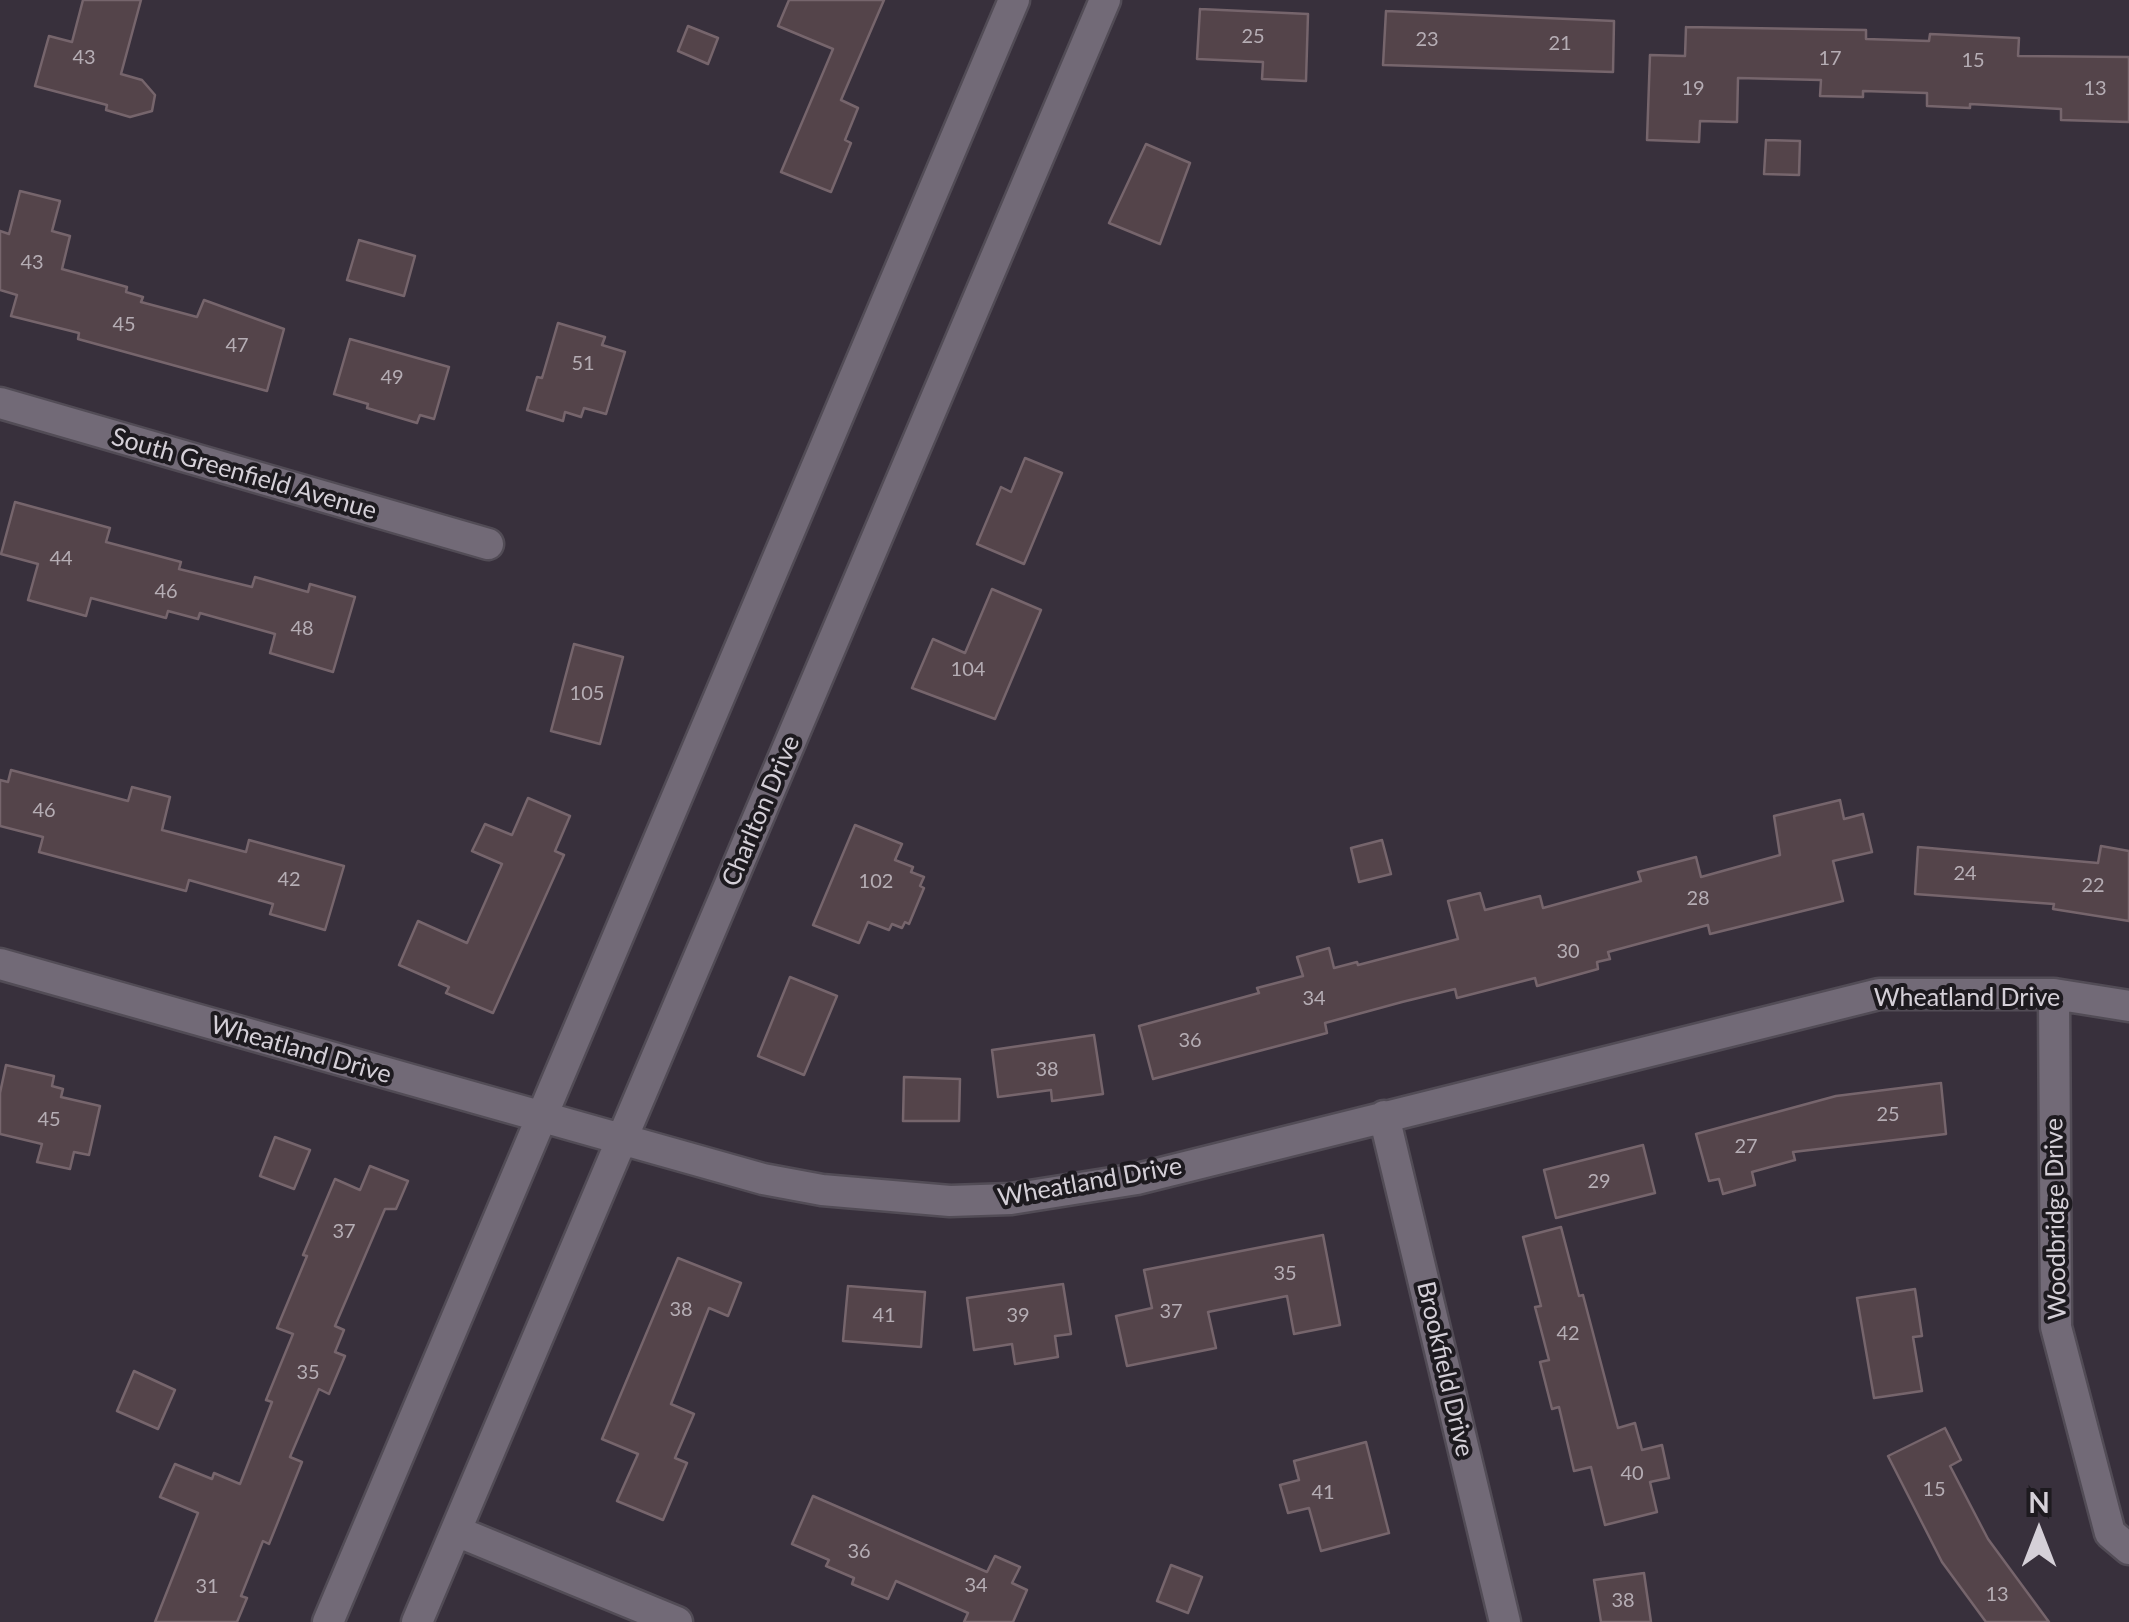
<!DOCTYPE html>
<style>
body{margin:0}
#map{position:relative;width:2129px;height:1622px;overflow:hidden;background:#38303c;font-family:Lato,sans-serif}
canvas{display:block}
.north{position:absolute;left:1989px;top:1482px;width:100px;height:100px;-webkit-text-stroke:8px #1d1a1f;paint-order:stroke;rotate:0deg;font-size:28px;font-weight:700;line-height:40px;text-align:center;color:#d5d0d8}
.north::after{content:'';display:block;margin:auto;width:35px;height:45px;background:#d5d0d8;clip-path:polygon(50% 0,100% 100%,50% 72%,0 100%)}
</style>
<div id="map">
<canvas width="2129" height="1622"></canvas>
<div class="north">N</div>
</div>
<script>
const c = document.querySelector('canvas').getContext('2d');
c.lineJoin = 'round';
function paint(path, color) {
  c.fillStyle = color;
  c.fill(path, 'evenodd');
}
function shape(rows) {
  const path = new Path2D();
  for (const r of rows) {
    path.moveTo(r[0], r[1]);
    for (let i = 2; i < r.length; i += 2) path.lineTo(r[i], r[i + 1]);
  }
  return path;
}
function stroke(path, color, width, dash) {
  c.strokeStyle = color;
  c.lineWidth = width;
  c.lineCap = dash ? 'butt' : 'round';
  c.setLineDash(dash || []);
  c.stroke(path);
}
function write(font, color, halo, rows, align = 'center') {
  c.font = font + ' Lato,sans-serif';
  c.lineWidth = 8;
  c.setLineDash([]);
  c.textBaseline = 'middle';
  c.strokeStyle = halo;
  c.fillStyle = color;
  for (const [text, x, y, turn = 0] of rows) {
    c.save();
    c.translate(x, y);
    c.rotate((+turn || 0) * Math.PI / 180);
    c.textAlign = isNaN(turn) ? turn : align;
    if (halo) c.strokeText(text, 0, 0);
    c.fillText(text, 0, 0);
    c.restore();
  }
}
const building = shape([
 [83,0,141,0,121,74,142,80,155,95,152,111,130,117,106,110,107,105,35,86,49,36,72,42,83,0],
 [789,0,884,0,841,100,858,108,845,140,851,143,831,192,781,172,833,49,778,26,789,0],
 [1200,9,1308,14,1306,81,1262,79,1263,62,1197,59,1200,9],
 [1386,11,1614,21,1613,72,1383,65,1386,11],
 [688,26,718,38,708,64,678,51,688,26],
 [1686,27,1866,30,1866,39,1929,41,1930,34,2019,38,2018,56,2129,57,2129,122,2061,120,2061,109,1970,104,1970,108,1927,106,1927,93,1863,91,1863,97,1820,96,1821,80,1738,78,1737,122,1700,121,1699,142,1647,140,1650,55,1685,56,1686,27],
 [1766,140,1800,141,1799,175,1764,174,1766,140],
 [1146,144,1190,163,1160,244,1109,223,1146,144],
 [20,191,60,201,52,231,70,236,62,269,127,287,126,292,143,297,141,302,197,317,204,300,284,329,267,391,78,339,79,333,11,316,17,295,0,290,0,231,9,234,20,191],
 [359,240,415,256,404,296,347,280,359,240],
 [558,323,605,337,602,345,625,352,606,414,584,408,581,417,565,412,563,421,527,410,537,377,542,378,558,323],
 [350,339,449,367,434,419,420,415,417,423,367,408,368,404,334,394,350,339],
 [1025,458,1062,473,1024,564,977,544,1001,487,1011,492,1025,458],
 [15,502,110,528,106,542,181,562,179,569,252,587,255,577,308,592,310,584,355,597,333,672,270,653,275,634,200,613,198,619,168,611,166,618,91,598,86,616,28,600,38,564,1,554,15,502],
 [992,589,1041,610,995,719,912,688,933,639,965,653,992,589],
 [574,644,623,657,600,744,551,731,574,644],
 [11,770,128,801,132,787,170,797,162,830,246,852,249,840,344,866,325,930,270,914,273,904,189,880,186,891,39,852,43,837,0,826,0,780,8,782,11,770],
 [528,798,570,816,555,851,564,855,493,1013,446,993,449,987,399,965,418,921,467,943,502,864,472,851,485,824,512,835,528,798],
 [1840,800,1844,819,1863,814,1872,852,1833,861,1843,901,1710,934,1708,925,1608,952,1610,959,1597,962,1598,969,1537,986,1535,978,1457,998,1455,989,1402,1002,1325,1023,1327,1033,1153,1079,1139,1026,1259,993,1257,988,1303,976,1297,957,1329,948,1334,968,1357,962,1358,965,1458,939,1448,901,1480,893,1485,910,1540,896,1543,908,1641,881,1638,872,1696,857,1701,877,1780,855,1774,816,1840,800],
 [855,825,902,844,895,860,913,867,911,872,924,877,920,886,924,888,909,924,905,922,902,928,892,924,889,930,868,922,859,943,813,925,855,825],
 [1382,840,1391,874,1359,882,1351,848,1382,840],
 [2101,846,2129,851,2129,921,2053,909,2054,904,1915,894,1918,847,2098,863,2101,846],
 [790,977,837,996,804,1075,758,1056,790,977],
 [1094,1035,1103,1094,1052,1101,1051,1090,998,1097,992,1050,1094,1035],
 [6,1065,54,1076,52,1086,63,1089,61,1097,100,1106,89,1155,74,1152,70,1169,37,1162,42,1144,0,1134,0,1093,6,1065],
 [904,1077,960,1079,959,1121,903,1121,904,1077],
 [1941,1083,1946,1134,1793,1152,1795,1160,1752,1172,1755,1185,1723,1194,1719,1179,1709,1181,1696,1134,1836,1096,1941,1083],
 [275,1137,310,1150,294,1189,260,1176,275,1137],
 [1643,1145,1655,1193,1556,1218,1544,1170,1643,1145],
 [370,1166,408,1181,396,1209,385,1209,335,1326,344,1330,335,1352,345,1356,329,1394,319,1389,290,1457,302,1462,269,1544,263,1541,241,1596,247,1598,237,1622,155,1622,198,1513,160,1497,175,1464,212,1479,214,1473,240,1484,272,1402,266,1400,293,1334,277,1328,307,1256,303,1255,335,1179,360,1190,370,1166],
 [1561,1227,1579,1296,1583,1295,1618,1428,1635,1423,1642,1450,1662,1445,1669,1478,1650,1482,1657,1512,1605,1525,1591,1467,1574,1471,1559,1407,1552,1409,1540,1362,1549,1360,1535,1307,1541,1306,1523,1237,1561,1227],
 [1323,1235,1340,1325,1294,1334,1287,1296,1208,1312,1216,1348,1127,1366,1116,1316,1152,1308,1144,1270,1323,1235],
 [678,1258,741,1283,728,1316,709,1308,671,1404,694,1414,675,1458,687,1463,663,1520,617,1501,638,1454,602,1439,678,1258],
 [1063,1284,1071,1334,1055,1336,1058,1357,1015,1364,1012,1344,974,1350,967,1298,1063,1284],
 [848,1286,925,1292,921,1347,843,1341,848,1286],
 [1915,1289,1922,1336,1913,1337,1922,1391,1874,1398,1857,1298,1915,1289],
 [134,1371,175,1390,158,1429,117,1411,134,1371],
 [1945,1428,1961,1460,1950,1466,1988,1539,2049,1622,1986,1622,1942,1562,1888,1456,1945,1428],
 [1366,1442,1389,1533,1321,1551,1309,1508,1288,1513,1280,1485,1299,1480,1294,1461,1366,1442],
 [813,1496,987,1572,995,1556,1020,1567,1012,1583,1027,1590,1013,1622,964,1622,968,1613,896,1581,888,1599,852,1584,854,1578,826,1566,829,1560,792,1544,813,1496],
 [1171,1565,1202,1577,1188,1613,1157,1601,1171,1565],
 [1644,1573,1651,1622,1601,1622,1594,1580,1644,1573]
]);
const minor = shape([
 [0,403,488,544],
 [0,964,763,1179,822,1190,950,1201,1011,1199,1137,1179,1879,994,2054,994,2129,1006],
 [2054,994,2056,1327,2110,1533,2129,1549],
 [1384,1116,1505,1622],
 [456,1531,677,1622],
 [328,1622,1014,0],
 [417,1622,1105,0]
]);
const numberNames = [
 ["25",1253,37],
 ["23",1427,40],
 ["21",1560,44],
 ["43",84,58],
 ["17",1830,59],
 ["15",1973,61],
 ["19",1693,89],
 ["13",2095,89],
 ["43",32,263],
 ["45",124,325],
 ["47",237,346],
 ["51",583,364],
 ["49",392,378],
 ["44",61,559],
 ["46",166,592],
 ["48",302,629],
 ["104",968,670],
 ["105",587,694],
 ["46",44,811],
 ["24",1965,874],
 ["42",289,880],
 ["102",876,882],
 ["22",2093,886],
 ["28",1698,899],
 ["30",1568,952],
 ["34",1314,999],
 ["36",1190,1041],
 ["38",1047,1070],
 ["25",1888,1115],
 ["45",49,1120],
 ["27",1746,1147],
 ["29",1599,1182],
 ["37",344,1232],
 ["35",1285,1274],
 ["38",681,1310],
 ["37",1171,1312],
 ["41",884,1316],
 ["39",1018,1316],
 ["42",1568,1334],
 ["35",308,1373],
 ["40",1632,1474],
 ["15",1934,1490],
 ["41",1323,1493],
 ["36",859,1552],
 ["34",976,1586],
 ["31",207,1587],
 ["13",1997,1595],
 ["38",1623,1601]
];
const streetNames = [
 ["South Greenfield Avenue",244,474,16],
 ["Charlton Drive",761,811,-67],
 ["Wheatland Drive",1967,998],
 ["Wheatland Drive",301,1050,16],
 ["Wheatland Drive",1090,1182,-10],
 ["Woodbridge Drive",2056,1219,-91],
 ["Brookfield Drive",1445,1369,77]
];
paint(building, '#54444a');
stroke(building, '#76656c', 2.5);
stroke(minor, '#524c56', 35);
stroke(minor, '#726a77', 30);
write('20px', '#b5adb4', null, numberNames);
write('25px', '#d5d0d8', '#1d1a1f', streetNames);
</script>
